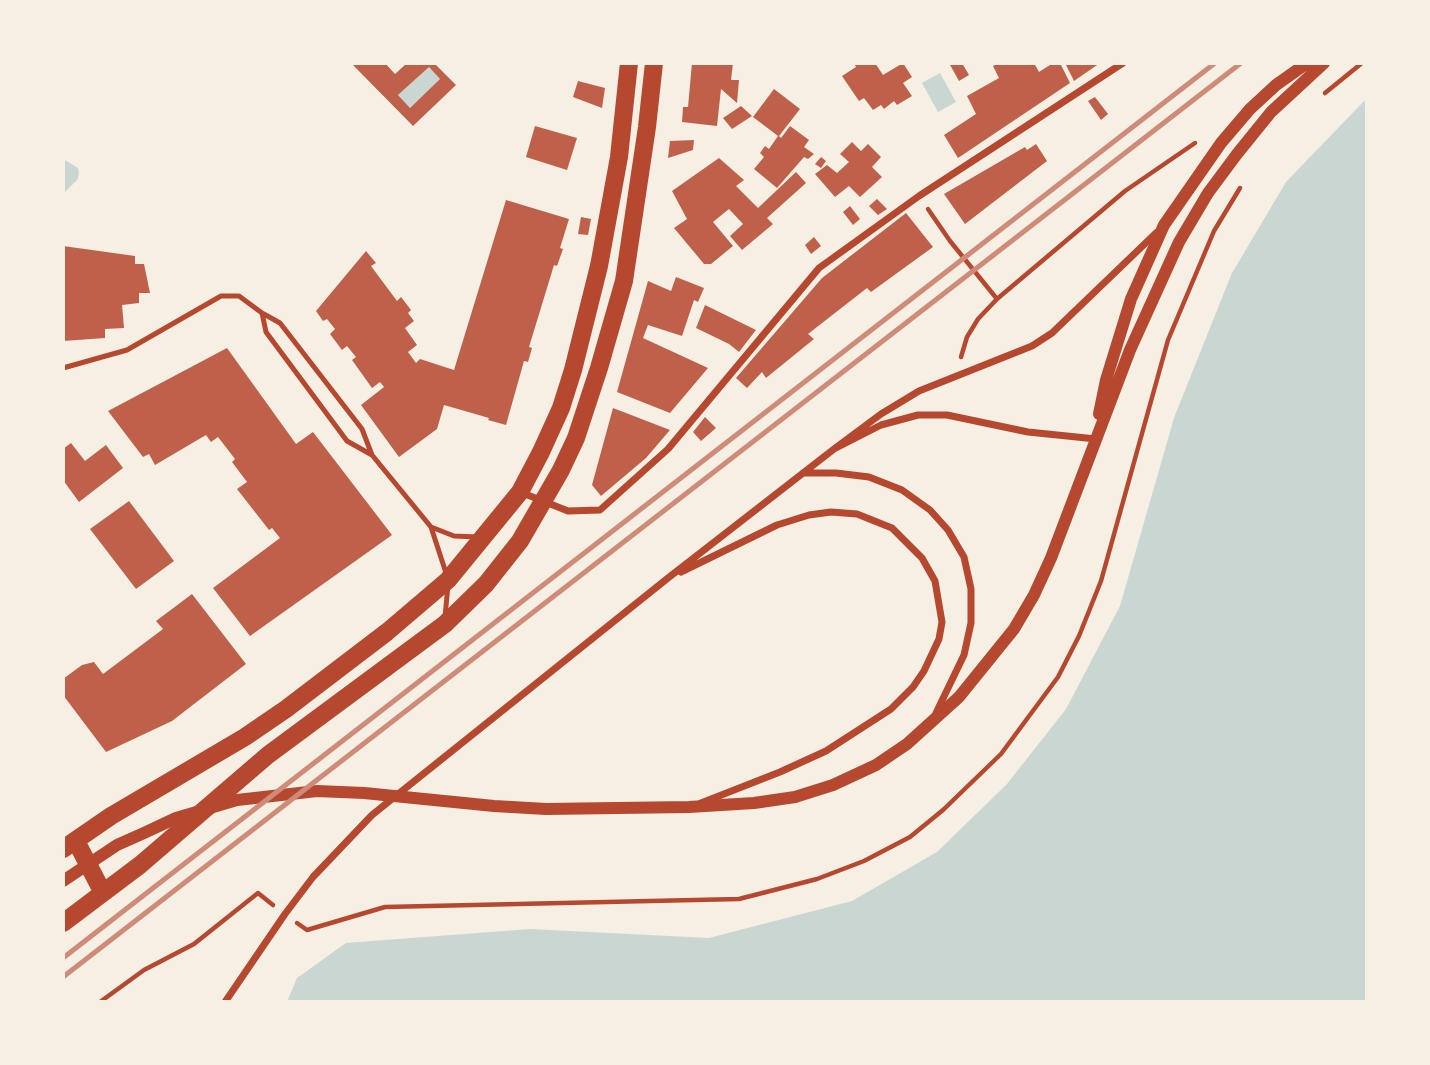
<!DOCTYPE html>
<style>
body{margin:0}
#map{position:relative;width:1430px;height:1065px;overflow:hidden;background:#f6efe4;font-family:"Public Sans",sans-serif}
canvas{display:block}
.frame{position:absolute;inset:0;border:65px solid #f6efe4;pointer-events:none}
</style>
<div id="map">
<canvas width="1430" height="1065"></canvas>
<div class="frame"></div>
</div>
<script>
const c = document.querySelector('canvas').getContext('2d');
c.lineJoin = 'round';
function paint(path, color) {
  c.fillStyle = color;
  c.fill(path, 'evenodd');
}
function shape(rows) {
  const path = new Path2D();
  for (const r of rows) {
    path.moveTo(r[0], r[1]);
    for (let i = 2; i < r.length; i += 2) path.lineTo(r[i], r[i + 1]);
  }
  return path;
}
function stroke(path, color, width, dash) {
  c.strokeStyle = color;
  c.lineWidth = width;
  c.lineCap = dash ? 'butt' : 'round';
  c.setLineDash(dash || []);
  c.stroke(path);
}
const water = shape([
 [429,67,440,79,410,108,398,95],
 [940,73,956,102,938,112,922,83],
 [1367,98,1367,1002,287,1002,297,978,346,943,530,929,709,938,852,901,937,852,1007,784,1066,709,1120,606,1174,418,1232,273,1286,182],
 [65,160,78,168,79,174,77,180,65,192,63,163]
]);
const building = shape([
 [351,63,385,63,395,74,406,64,404,63,434,63,456,85,413,126],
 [429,67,440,79,410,108,398,95],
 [692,63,733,63,731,80,739,80,737,103,721,89,717,126,682,122,683,107,688,107],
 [854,63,875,63,883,75,903,63,912,77,903,83,912,96,897,105,894,101,884,109,881,105,873,110,864,98,859,101,842,76,856,67],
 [949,63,962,63,969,75,959,81],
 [998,63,1034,63,1039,72,1053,63,1060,63,1070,83,958,158,944,135,976,114,967,96,999,78,993,66],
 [1065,63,1100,63,1074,81],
 [578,81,605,88,602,108,573,97],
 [774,89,800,109,779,136,781,138,790,126,809,140,804,147,814,154,808,159,804,157,777,188,754,169,764,157,760,153,765,146,769,149,778,136,753,117],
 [1095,97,1108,114,1101,120,1088,101],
 [741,106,752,116,732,129,723,118],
 [535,126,577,138,567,170,526,157],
 [694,140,693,150,668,158,670,141],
 [852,142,861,151,868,144,881,157,872,167,882,177,860,197,849,186,835,197,815,174,827,165,837,173,849,162,840,154],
 [1036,144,1047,161,965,224,944,194,1025,147,1027,150],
 [821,157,826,161,821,168,815,164],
 [719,158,744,180,736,186,758,208,796,172,806,183,767,218,773,224,742,250,730,236,743,224,729,209,713,222,733,246,711,264,704,264,674,228,687,219,672,191],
 [877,199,887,209,878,215,869,206],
 [506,200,569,219,560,248,563,249,557,266,554,265,529,347,532,348,528,362,524,361,506,425,488,420,489,418,444,405,437,429,399,457,361,405,384,387,380,382,372,388,352,360,356,357,347,346,342,350,330,334,335,329,327,319,323,321,316,311,366,251,376,263,371,266,397,301,401,297,411,310,408,313,414,321,405,328,417,345,408,352,416,363,420,359,454,370],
 [850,206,860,219,853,225,843,212],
 [906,213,933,247,871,292,867,288,808,334,814,339,766,378,762,372,747,388,736,378,822,278],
 [581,217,591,219,588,235,578,234],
 [814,237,821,246,811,254,805,245],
 [63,246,135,256,135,264,144,264,150,293,139,293,139,303,122,305,124,328,105,329,105,338,63,341],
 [676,277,704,288,698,302,694,300,682,336,648,325,643,338,708,368,670,413,617,392,648,281,671,291],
 [705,305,756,330,739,352,729,344,696,328],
 [227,348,296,444,313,432,392,535,250,636,213,588,280,538,272,528,269,530,237,489,247,482,232,462,235,459,218,437,211,442,206,435,155,465,149,454,143,457,108,411],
 [613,408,670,430,646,458,601,496,592,485],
 [705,417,716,428,701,441,693,432],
 [71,443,85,461,106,445,123,468,79,502,63,480,63,449],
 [129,501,174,561,136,589,90,529],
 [192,594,246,664,172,721,106,752,63,695,63,679,82,665,94,662,103,674,163,629,156,621]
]);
const path = shape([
 [1325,93,1362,63],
 [928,209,950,241,997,299,1125,191,1195,143],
 [961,357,967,337,978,319,997,299],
 [297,923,307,930,385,907,739,899,817,879,864,861,910,837,943,810,1001,754,1058,677,1079,636,1101,581,1168,340,1214,231,1240,188],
 [100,1002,144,970,194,944,258,893,273,905]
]);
const service = shape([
 [262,313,266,332,347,441,372,455],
 [63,368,127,350,221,296,239,296,262,313,280,323,362,429,372,455,431,527,447,576],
 [431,527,454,536,478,537],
 [445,617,448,585]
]);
const minor = shape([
 [1096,439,1028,432,947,415,918,415,881,425,834,449,881,414,919,391,1032,346,1052,333,1156,233],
 [803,473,836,473,869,477,902,490,930,510,948,530,964,557,971,589,971,623,964,655,936,713],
 [520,492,568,511,600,510,668,449,819,268,919,196,1123,63],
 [681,572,777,525,809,515,831,512,857,514,892,528,922,558,935,581,942,622,939,639,924,671,913,687,891,709,826,751,780,772,701,803],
 [225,1002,285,914,313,877,372,815,668,578,834,449]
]);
const tertiary = shape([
 [1099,414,1106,380,1131,299,1164,225,1221,143,1250,109,1276,85,1307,63],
 [63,881,117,845,144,833,176,818,237,800,317,791,364,793,494,806,546,809,689,807,754,803,795,797,833,785,876,765,907,744,959,697,1014,629,1034,595,1051,558,1130,350,1179,242,1208,193,1237,154,1271,112,1324,63]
]);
const primary = shape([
 [76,841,103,893],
 [63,849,111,816,245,737,286,709,387,632,448,580,520,492,541,452,561,408,573,370,599,266,619,157,629,63],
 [63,923,140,865,268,755,445,624,486,584,520,541,561,470,576,438,599,368,624,281,647,127,654,63]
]);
const rail = shape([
 [63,958,1215,63],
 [63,977,1241,63]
]);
paint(water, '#c9d6d2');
paint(building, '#bf614a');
stroke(path, '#b5482f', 4.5);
stroke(service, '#b5482f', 5);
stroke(minor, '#b5482f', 7);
stroke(tertiary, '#b5482f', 12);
stroke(primary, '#b5482f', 18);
stroke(rail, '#cf8b77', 5);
</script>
